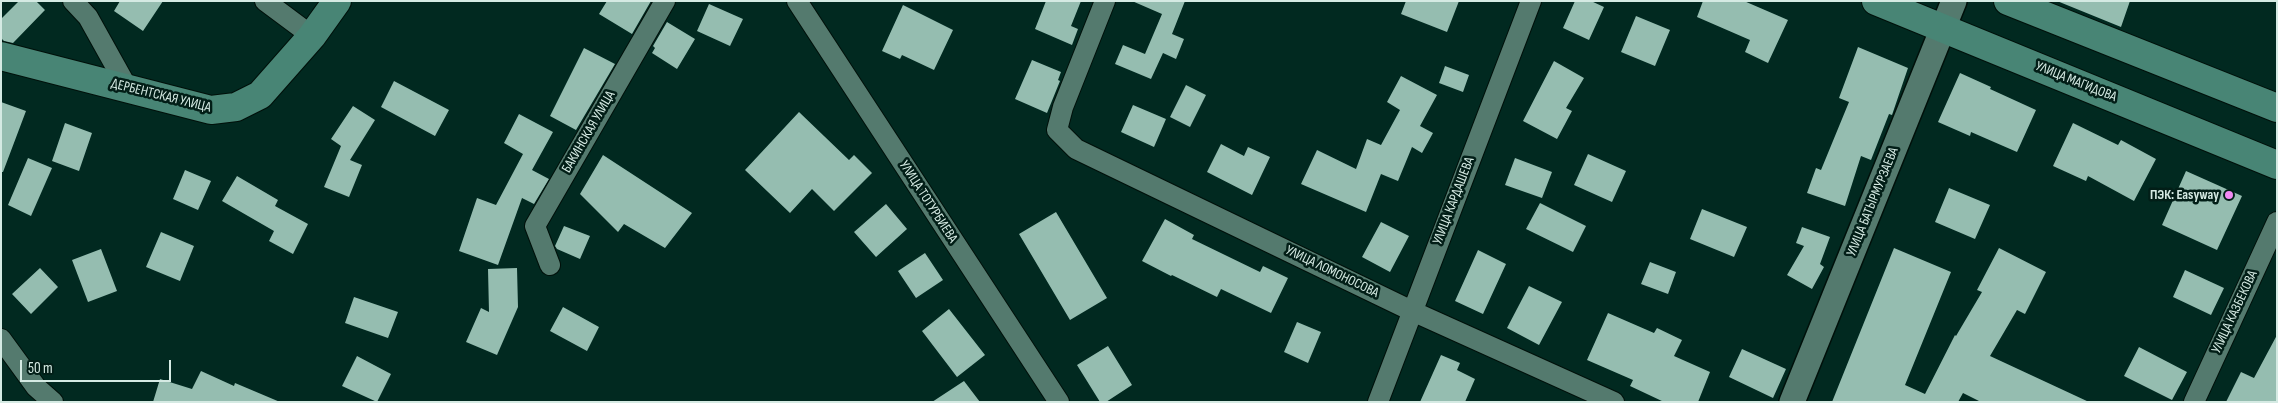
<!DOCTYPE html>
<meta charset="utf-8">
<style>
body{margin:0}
#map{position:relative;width:2278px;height:403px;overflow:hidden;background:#012920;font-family:"Sofia Sans Condensed",sans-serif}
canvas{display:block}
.frame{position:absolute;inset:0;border:2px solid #d5eae3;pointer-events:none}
.scale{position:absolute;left:20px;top:360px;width:151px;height:22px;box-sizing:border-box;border:2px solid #d5eae3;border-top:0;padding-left:6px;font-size:15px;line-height:18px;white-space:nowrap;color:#d5eae3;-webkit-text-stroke:4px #021e17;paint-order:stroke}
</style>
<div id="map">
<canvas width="2278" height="403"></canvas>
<div class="frame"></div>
<div class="scale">50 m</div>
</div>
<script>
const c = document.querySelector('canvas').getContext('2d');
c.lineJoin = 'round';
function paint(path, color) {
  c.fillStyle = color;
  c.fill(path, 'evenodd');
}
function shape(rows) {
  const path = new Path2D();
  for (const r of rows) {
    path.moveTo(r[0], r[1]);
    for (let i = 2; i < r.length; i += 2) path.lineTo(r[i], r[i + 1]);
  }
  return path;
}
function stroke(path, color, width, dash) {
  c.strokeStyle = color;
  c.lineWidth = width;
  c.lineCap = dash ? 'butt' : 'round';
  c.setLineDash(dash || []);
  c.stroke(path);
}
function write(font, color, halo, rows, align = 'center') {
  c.font = font + ' "Sofia Sans Condensed",sans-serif';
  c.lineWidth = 5;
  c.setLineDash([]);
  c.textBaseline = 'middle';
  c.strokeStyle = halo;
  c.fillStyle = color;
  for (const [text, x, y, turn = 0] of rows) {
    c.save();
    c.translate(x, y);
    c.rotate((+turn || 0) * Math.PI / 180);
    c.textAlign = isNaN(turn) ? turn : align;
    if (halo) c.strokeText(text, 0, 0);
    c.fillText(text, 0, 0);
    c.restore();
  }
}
const building = shape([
 [19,1,36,1,45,10,13,43,4,41,1,38,1,19],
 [120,1,163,1,143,31,114,11],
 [607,1,651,1,632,34,599,14],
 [1046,1,1081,1,1071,26,1078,29,1072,45,1035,29],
 [1132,1,1185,1,1172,34,1184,39,1176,59,1163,53,1151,79,1115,64,1123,45,1145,54,1162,14],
 [1406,1,1459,1,1447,32,1401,14],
 [1575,1,1591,1,1604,7,1589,40,1563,28],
 [1703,1,1744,1,1788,20,1768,63,1745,52,1750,40,1697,17],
 [2057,1,2130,1,2121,27],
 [709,4,743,19,730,46,697,31],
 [903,5,953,30,934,70,902,55,900,59,882,51],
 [1636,16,1670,30,1655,66,1621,52],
 [667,22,695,39,677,69,652,53,655,48,653,46],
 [1858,47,1908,68,1892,115,1889,114,1871,160,1861,156,1845,206,1807,193,1816,168,1821,170,1849,102,1839,98],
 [584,48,615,64,576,130,550,116],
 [1032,60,1061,72,1058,80,1060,81,1047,113,1015,99],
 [1554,61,1584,78,1566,108,1572,111,1557,139,1523,121],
 [1445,66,1469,75,1463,92,1439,83],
 [1960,73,1991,87,1990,89,2036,110,2017,152,1971,132,1970,136,1938,122],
 [1401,76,1437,95,1420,126,1433,133,1422,153,1412,147,1398,181,1381,174,1366,212,1301,184,1317,150,1356,169,1367,139,1381,145,1400,110,1387,102],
 [394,81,449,110,435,136,381,107],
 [1186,85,1206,95,1190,127,1170,117],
 [1,102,26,111,3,172,1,172],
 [1133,105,1166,119,1154,147,1121,132],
 [353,106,375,120,350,160,362,165,349,197,324,187,341,146,331,139],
 [799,112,849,160,854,155,872,173,834,211,812,189,790,213,745,170],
 [519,114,553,132,532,170,549,179,534,204,522,198,498,265,459,251,477,198,496,205,523,154,504,143],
 [65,123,92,133,79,171,52,161],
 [2073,123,2118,145,2121,140,2156,159,2134,201,2088,176,2086,181,2053,166],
 [1221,144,1244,156,1248,147,1270,157,1252,195,1207,172],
 [1588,154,1626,171,1612,202,1574,185],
 [603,155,692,213,665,248,624,224,618,232,580,194],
 [28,158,52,168,31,216,8,205],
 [1515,158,1552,172,1542,198,1505,185],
 [185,170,211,181,198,210,173,199],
 [2186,171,2242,196,2217,250,2162,225],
 [237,176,278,200,275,206,308,224,293,254,269,241,274,231,222,201],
 [1949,188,1990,205,1975,239,1935,222],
 [1540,203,1586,226,1573,252,1526,229],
 [886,204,907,229,876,257,854,232],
 [1702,209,1747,227,1734,257,1690,239],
 [1056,212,1107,298,1070,320,1019,234],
 [1165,219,1194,235,1192,239,1260,272,1263,266,1288,278,1271,313,1221,289,1217,297,1172,275,1171,276,1142,261],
 [1381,222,1409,236,1390,272,1362,257],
 [564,226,590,236,580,259,557,249,555,246],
 [1802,227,1830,237,1820,264,1824,267,1812,289,1787,275,1804,246,1796,243],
 [161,232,194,246,180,281,146,267],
 [1894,248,1951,272,1905,385,1925,394,1955,335,1956,336,1982,292,1977,290,1999,248,2046,272,2025,314,2017,310,1990,356,2089,402,1981,402,1963,393,1958,402,1832,402],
 [101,249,117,291,88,302,72,260],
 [1478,250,1506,264,1483,314,1455,301],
 [925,253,943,280,916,298,898,271],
 [1650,262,1676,272,1668,294,1641,284],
 [40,268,58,287,31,314,12,294],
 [517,268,518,307,497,355,466,342,481,308,489,312,488,269],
 [2185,270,2224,288,2211,315,2173,297],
 [1529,286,1562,302,1539,345,1507,328],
 [354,297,398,312,388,338,345,323],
 [563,307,599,327,587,351,550,331],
 [949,309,985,355,957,377,922,331],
 [1608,313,1654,333,1657,328,1682,340,1674,356,1710,372,1698,402,1664,402,1630,386,1633,380,1587,360],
 [1297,322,1321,332,1308,363,1284,352],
 [2277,335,2277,402,2226,402,2241,372,2254,378],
 [1108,346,1132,385,1106,402,1100,402,1077,365],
 [2139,347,2187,372,2172,400,2124,376],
 [1742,349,1786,369,1773,398,1729,377],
 [1441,355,1460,363,1457,370,1475,379,1465,402,1420,402],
 [357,356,391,374,377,402,342,386],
 [201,371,234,386,235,383,280,402,153,402,160,379,192,389],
 [964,381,980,402,932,402]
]);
const minor = shape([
 [73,1,88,17,127,87],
 [265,1,312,36],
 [797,1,1059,402],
 [1105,1,1063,107,1057,130,1076,149,1412,311,1614,402],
 [550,265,535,226,665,1],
 [1,339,36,387,53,402],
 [1378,402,1531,1],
 [2194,402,2277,222]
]);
const tertiary = shape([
 [1792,402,1954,1]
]);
const secondary = shape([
 [1876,1,2277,165],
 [2008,1,2277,108],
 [1,56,211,110,236,107,260,95,312,36,337,1]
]);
const markers = [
 [2229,195,5,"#f28af3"]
];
const streetNames = [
 ["УЛИЦА МАГИДОВА",2076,82,22],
 ["ДЕРБЕНТСКАЯ УЛИЦА",161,96,14],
 ["БАКИНСКАЯ УЛИЦА",589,132,-60],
 ["УЛИЦА КАРДАШЕВА",1454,201,-69],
 ["УЛИЦА ТОТУРБИЕВА",928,202,57],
 ["УЛИЦА БАТЫРМУРЗАЕВА",1873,202,-68],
 ["УЛИЦА ЛОМОНОСОВА",1332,272,26],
 ["УЛИЦА КАЗБЕКОВА",2235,312,-65]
];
const poiNames = [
 ["ПЭК: Easyway",2219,195]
];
paint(building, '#95bdb0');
stroke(minor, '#00100a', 22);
stroke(tertiary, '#00100a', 28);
stroke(secondary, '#00100a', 30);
stroke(minor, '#547a6e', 20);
stroke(tertiary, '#547a6e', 25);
stroke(secondary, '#488575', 28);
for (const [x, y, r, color] of markers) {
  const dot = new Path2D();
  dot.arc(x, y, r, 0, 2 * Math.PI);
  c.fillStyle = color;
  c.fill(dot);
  stroke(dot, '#021e17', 2);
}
write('14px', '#d5eae3', '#021e17', streetNames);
write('bold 14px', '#d5eae3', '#021e17', poiNames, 'right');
</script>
